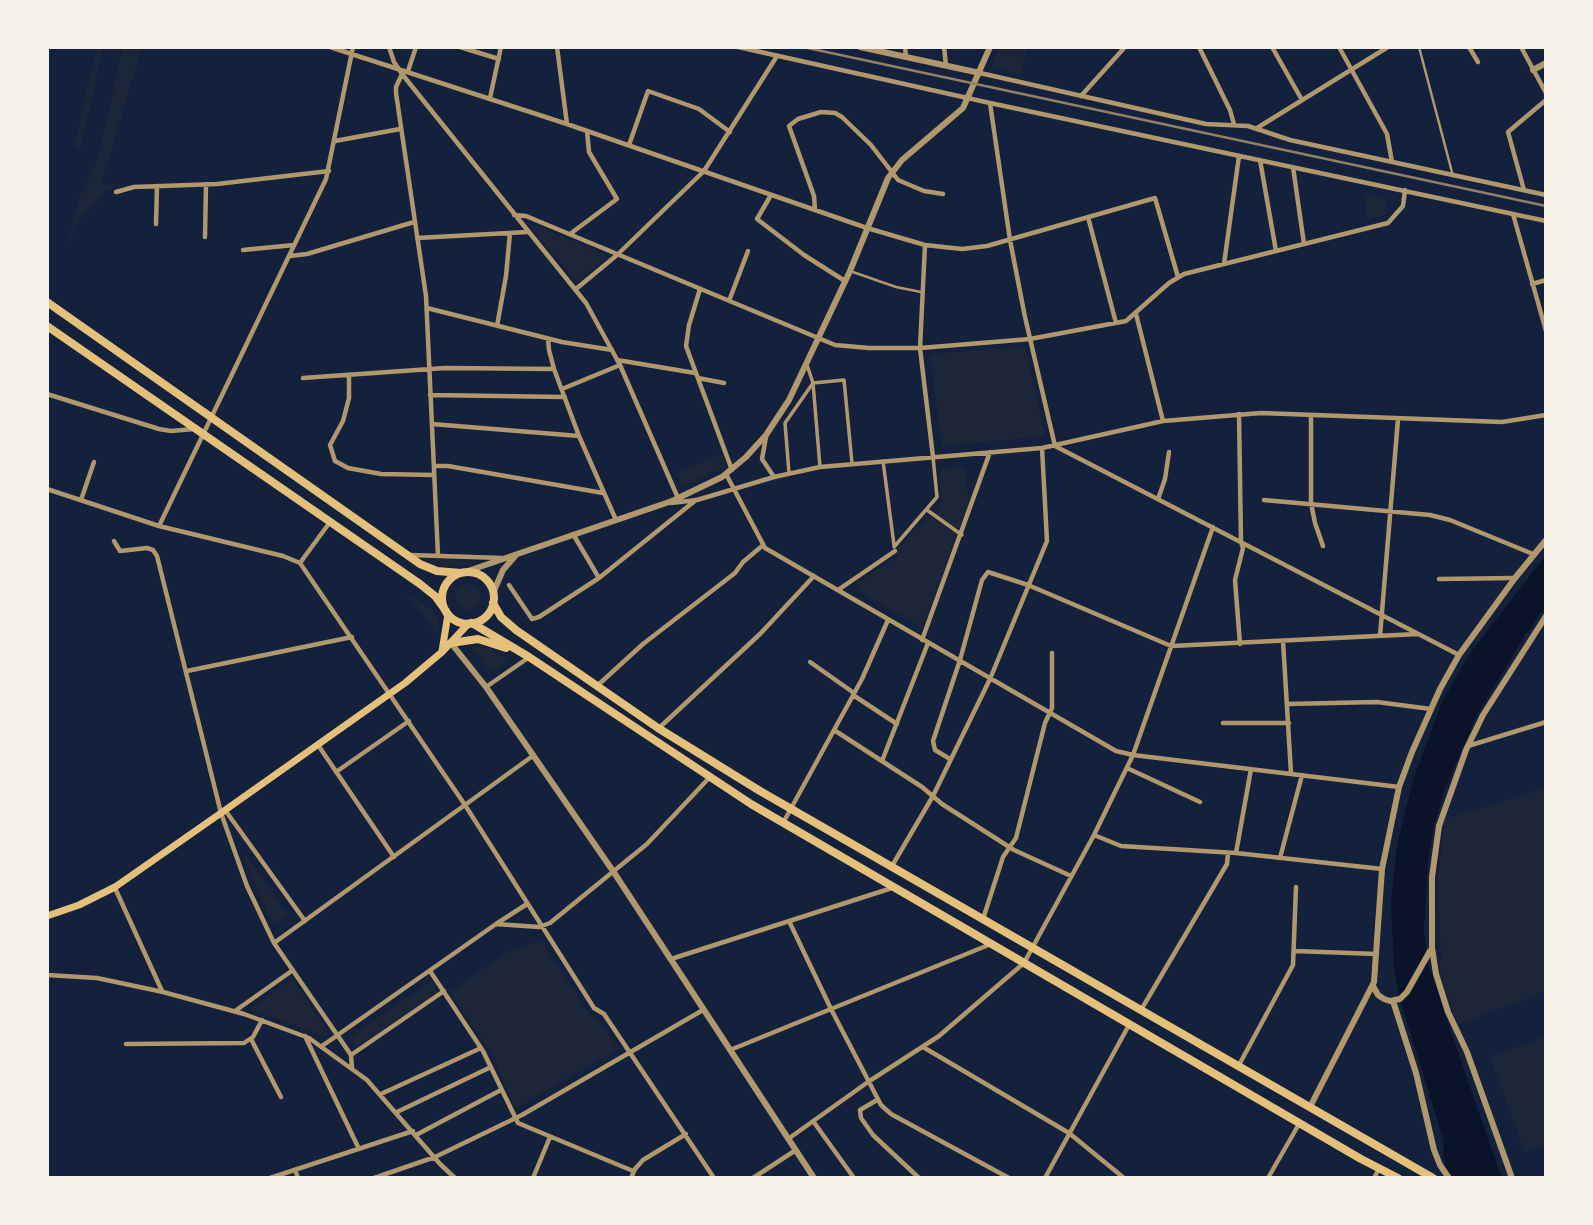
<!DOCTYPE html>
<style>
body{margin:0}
#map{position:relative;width:1593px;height:1225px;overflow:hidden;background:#14213d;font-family:Merriweather,serif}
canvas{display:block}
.frame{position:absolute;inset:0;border:49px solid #f6f1e7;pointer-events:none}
</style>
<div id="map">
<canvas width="1593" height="1225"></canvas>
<div class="frame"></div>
</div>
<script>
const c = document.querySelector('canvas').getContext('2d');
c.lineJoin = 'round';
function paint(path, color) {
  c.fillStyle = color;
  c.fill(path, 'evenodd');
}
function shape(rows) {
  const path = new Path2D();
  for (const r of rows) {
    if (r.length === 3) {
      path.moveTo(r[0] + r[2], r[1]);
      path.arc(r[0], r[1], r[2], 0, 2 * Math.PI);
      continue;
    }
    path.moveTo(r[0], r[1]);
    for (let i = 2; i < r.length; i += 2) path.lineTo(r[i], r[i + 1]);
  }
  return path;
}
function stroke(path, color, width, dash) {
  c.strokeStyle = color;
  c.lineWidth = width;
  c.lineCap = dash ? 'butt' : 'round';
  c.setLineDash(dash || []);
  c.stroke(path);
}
const green = shape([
 [97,47,104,47,80,148,74,147],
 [123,47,142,47,101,185,121,184,108,189,101,195,84,215,67,242,79,199,98,158],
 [999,47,1027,47,1020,76,992,67],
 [1364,194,1388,198,1385,215,1367,220],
 [537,225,608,257,577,282,532,229],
 [1025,347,1045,436,942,446,930,354],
 [722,454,727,466,682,487,676,473],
 [966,467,968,504,922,628,859,591,855,584,897,557,900,545,942,502,940,469],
 [424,560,425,559,483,561,451,567,438,565],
 [468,597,13],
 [406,593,431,609,438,619,438,634],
 [470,646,492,648,509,660,490,673],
 [1546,788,1546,991,1458,1025,1441,976,1439,961,1441,960,1438,875,1445,819],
 [246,856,289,915,273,926,244,858],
 [540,940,591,1016,599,1020,619,1049,514,1109,493,1056,450,992,507,953],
 [292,979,327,1030,327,1037,249,1009],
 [431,981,438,992,356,1047,349,1038],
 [1546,1036,1546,1144,1525,1152,1490,1057]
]);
const water = shape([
 [1546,555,1546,606,1526,634,1477,715,1444,792,1434,826,1428,862,1424,928,1427,959,1459,1056,1502,1178,1448,1178,1443,1156,1444,1142,1400,999,1394,969,1391,903,1397,845,1413,780,1442,702,1471,652]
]);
const service = shape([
 [1419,47,1453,176],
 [850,271,896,287,921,292]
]);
const pedestrian = shape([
 [807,365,813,383,820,467],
 [883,461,894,545],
 [789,473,785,423,813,383,844,380,852,463],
 [927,510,962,535],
 [894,547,937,497,933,457]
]);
const minor = shape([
 [330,47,567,124,867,228,925,245,962,249,987,246,1155,198,1178,277],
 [389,47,394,62,402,74,586,303,620,365,678,498],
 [460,47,499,59],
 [557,47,567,124],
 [738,47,990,103,1546,221],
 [905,47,906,57],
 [944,47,946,65],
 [1199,47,1230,110,1234,124],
 [1272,47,1302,100],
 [1339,47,1387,134,1392,162],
 [1469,47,1478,62],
 [1521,47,1546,93],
 [408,71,416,47],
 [980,73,1206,124,1248,126,1290,140,1546,195],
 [402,74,396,87,396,93,426,296,438,556],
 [1081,96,1125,47],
 [490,98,501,47],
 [990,103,1010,240,1025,317,1055,446,1459,655],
 [1257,128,1388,47],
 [335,141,400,129],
 [629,145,648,91,699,109,730,132],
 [1260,160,1276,251],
 [1293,167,1304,244],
 [1524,190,1508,132,1546,100],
 [116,192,134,187,217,184,329,171],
 [771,195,757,219,804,255,845,281],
 [815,210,814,196,789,126,798,119,821,112,835,113,842,117,871,145,898,180,924,191,943,194],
 [1513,214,1546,331],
 [514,215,526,216,835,345,869,348,920,348,1030,339,1126,321,1169,283,1184,274,1388,223,1403,206,1405,190],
 [1088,217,1116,323],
 [156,224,157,186],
 [570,234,617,199,589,152,587,131],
 [205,237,206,184],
 [417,238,527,232],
 [925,245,920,348,933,457],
 [243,250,294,245],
 [290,256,307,254,414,222],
 [1224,264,1239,156],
 [1532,284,1546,280],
 [576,289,617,255,704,171,777,56],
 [700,289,689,325,686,346,732,470],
 [729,301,748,251],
 [427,308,562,342,612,350],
 [1136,314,1163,421],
 [497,326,506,276,510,233],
 [548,339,549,350,554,369,579,436,616,520],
 [617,360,695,373],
 [349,375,349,398,343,421,330,445,335,461,348,468,381,474,434,475],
 [303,378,445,368,554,369],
 [698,378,724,383],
 [562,389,620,365],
 [47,394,159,429,171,431,194,429],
 [430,395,565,397],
 [1239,414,1241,542,1243,548,1235,580,1240,644],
 [1311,415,1311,503,1315,523,1323,546],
 [432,424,579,436],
 [766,437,762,459,774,477],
 [434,466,448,466,603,493],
 [726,474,765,548,1116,751,1133,755,1399,787],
 [47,489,159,526,283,556,300,563,465,805,594,1008,604,1014,714,1178],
 [1158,499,1165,479,1169,452],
 [81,500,94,462],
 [1264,500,1430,515,1450,520,1533,554],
 [671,503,697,500,774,477,820,467,1042,448,1163,421,1261,413,1502,422,1546,415],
 [159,526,326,179,353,47],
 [573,534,599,578],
 [114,541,120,551,147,548,153,550,157,556,221,813,247,886,274,943,351,1055,352,1068],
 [410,555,502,558],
 [300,563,330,522],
 [1439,579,1515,578],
 [509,585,532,619,539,617,599,578,696,500],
 [838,590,895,551],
 [1380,636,1398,419],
 [922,640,990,452],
 [1283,641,1291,773],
 [810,662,854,693],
 [187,671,352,637],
 [598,685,643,644,735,573,743,562,762,546],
 [486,687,528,658],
 [853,695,897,724],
 [1287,704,1377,702,1431,709],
 [1223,723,1289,723],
 [659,728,760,634,814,576],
 [834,730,922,787,942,804,1014,850,1071,876],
 [318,745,394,857],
 [1468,746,1546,722],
 [950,759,935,750,933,741,960,660,982,580,988,572,1028,585,1171,646,1418,634],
 [882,761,928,643],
 [1127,768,1200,802],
 [336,772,409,721],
 [225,810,305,921],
 [783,823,862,679,888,620],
 [1094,835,1121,846,1236,853,1382,869],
 [1236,853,1251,769],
 [1280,858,1302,775],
 [892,866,933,796,990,679,1047,541,1042,448],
 [115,888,162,991],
 [983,919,1003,857,1016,838,1045,723,1052,708,1052,653],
 [789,921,831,1009,881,1105,891,1114,1009,1178],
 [496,924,527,904],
 [274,943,534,755],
 [1295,951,1377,954],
 [671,959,892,888],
 [430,971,483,1051,518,1123,633,1171],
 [47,975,97,978,163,992,244,1014,309,1038,367,1080,440,1164,455,1178],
 [1141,1010,1227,864,1228,853],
 [235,1011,293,970],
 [305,1036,359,1149],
 [251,1039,281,1097],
 [126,1044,244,1043,253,1037,262,1020],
 [322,1046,496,924,539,927,550,923,647,844,709,778],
 [923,1047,1069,1133,1124,1178],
 [730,1050,991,944],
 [351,1055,444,991],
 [1239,1065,1293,965,1296,887],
 [381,1094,481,1048],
 [877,1100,860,1110,861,1118,873,1135,919,1178],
 [397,1112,491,1067],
 [813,1121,854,1178],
 [416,1135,501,1090],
 [788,1139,868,1082,939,1036,1024,963,1094,835,1133,755,1213,527],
 [295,1170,298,1178],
 [270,1178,413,1131],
 [374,1178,435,1157,522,1115,703,1010],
 [533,1178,550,1137],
 [631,1178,635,1169,643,1160,686,1134],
 [753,1178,796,1150],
 [1045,1178,1129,1025],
 [1268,1178,1299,1124],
 [1374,1178,1379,1169]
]);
const tertiary = shape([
 [860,47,980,73],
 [1533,70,1546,63],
 [465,572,672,501,722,477,746,457,766,435,789,400,850,271,888,178,902,160,963,108,990,47],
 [493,593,503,570,516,555],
 [451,643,486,687,613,871,814,1178],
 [1373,986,1378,995,1384,999,1390,1001,1400,999,1407,992,1430,951],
 [1393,1001,1416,1073,1434,1150,1440,1165,1449,1178],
 [1310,1107,1374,982,1382,869,1399,787,1412,752,1440,689,1459,655,1515,578,1546,540],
 [1512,1178,1467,1052,1448,1012,1436,974,1432,948,1432,877,1439,826,1466,750,1483,715,1546,616]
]);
const secondary = shape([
 [442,651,448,614],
 [47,916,79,905,115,887,221,813,405,683,442,652,469,623]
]);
const primary = shape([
 [47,302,420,564,437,571,461,573],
 [47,326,420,584,435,596,446,611],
 [468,598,26],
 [493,603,501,617,516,630,658,728,760,791,1433,1178],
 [472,623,529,657,751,804,1361,1159,1398,1178],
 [451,643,478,639,506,648]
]);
const rail = shape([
 [803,47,1546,206]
]);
paint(green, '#1d2539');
paint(water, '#0b132b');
stroke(service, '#b1986c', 2.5);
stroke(pedestrian, '#b1986c', 3.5);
stroke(minor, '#b1986c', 4.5);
stroke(tertiary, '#b1986c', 6);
stroke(secondary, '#e5c07b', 7);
stroke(primary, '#e5c07b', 8);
stroke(rail, '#918062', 2.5);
</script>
